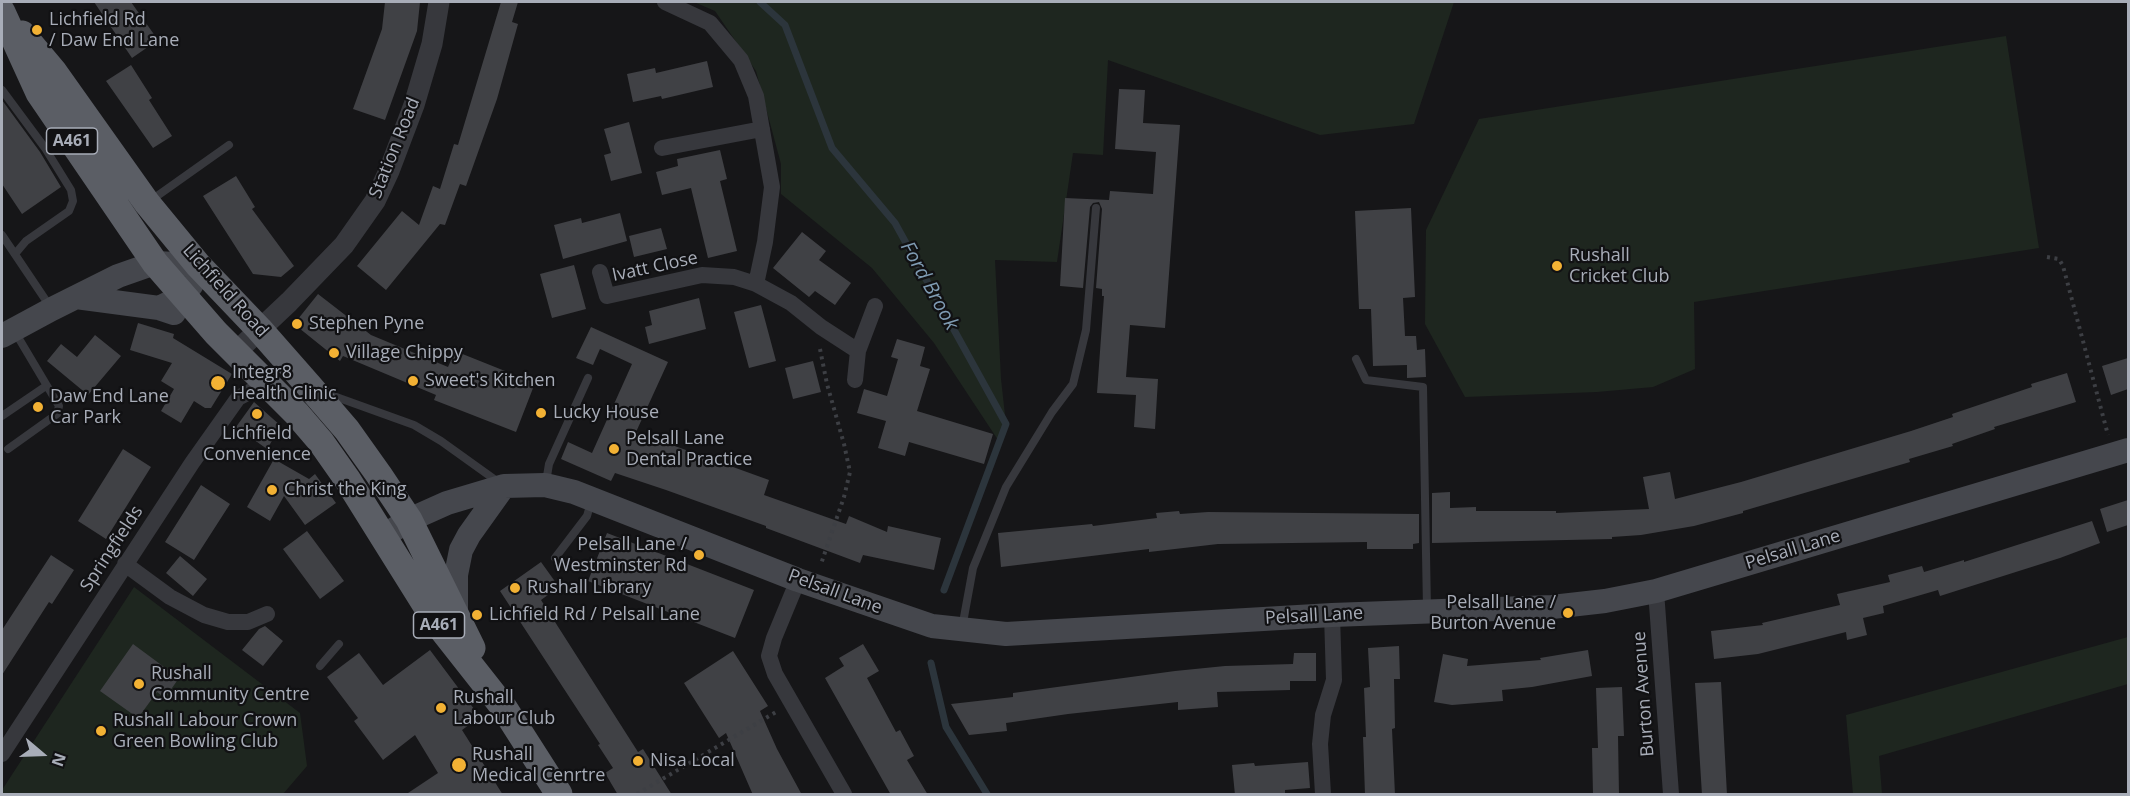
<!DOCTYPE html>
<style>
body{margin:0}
#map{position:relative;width:2130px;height:796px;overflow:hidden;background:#161618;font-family:"Open Sans",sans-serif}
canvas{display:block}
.frame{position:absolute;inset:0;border:3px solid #a8adb8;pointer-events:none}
.north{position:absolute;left:12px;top:724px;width:60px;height:60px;-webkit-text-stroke:4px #111113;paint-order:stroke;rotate:109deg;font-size:16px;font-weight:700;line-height:24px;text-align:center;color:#a8adb8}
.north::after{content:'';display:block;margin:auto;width:21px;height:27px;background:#a8adb8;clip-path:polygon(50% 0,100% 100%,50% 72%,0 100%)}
</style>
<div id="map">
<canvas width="2130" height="796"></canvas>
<div class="frame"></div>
<div class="north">N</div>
</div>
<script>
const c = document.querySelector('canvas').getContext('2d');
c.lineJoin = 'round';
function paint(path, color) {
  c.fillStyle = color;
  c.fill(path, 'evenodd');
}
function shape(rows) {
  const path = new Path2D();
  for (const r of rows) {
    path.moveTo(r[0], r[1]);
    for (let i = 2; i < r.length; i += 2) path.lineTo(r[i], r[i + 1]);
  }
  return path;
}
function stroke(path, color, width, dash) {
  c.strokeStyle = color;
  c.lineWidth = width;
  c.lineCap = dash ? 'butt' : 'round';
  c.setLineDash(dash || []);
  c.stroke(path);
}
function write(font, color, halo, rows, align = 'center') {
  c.font = font + ' "Open Sans",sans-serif';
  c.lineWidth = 4.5;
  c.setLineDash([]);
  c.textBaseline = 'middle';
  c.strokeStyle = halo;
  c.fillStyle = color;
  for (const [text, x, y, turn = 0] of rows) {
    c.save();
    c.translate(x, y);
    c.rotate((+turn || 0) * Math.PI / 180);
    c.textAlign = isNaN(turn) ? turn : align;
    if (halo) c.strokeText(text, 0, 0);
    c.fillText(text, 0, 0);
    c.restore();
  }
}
const green = shape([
 [694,2,1454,2,1414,124,1320,135,1108,60,1103,155,1073,153,1057,262,995,260,1001,379,1006,424,998,440,934,343,872,268,781,194,781,164,756,71,715,11],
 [2006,36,2039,248,1694,302,1695,369,1653,387,1597,392,1465,397,1425,324,1426,230,1479,119],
 [134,587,300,713,307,766,283,794,2,794,2,790],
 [2128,637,2128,684,1879,756,1882,794,1853,794,1846,715]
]);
const stream = shape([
 [760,2,785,25,832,148,895,223,1006,424,944,590],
 [931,663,946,727,987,794]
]);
const building = shape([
 [94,2,131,2,158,40,132,58],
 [385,2,420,2,417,31,385,120,353,109,382,29],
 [501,2,518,2,512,22,518,24,497,99,466,186,460,184,445,225,440,224,386,290,357,266,402,211,419,225,433,186,440,189,454,144,458,145],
 [707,61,713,87,662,99,661,96,633,102,627,74,655,68,656,73],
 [131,65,152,98,149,100,172,136,153,148,106,81],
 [1119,89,1145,90,1143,123,1180,125,1165,328,1130,325,1126,377,1158,379,1155,429,1134,427,1136,395,1097,393,1104,296,1102,296,1102,289,1096,288,1102,209,1099,202,1093,203,1090,207,1083,288,1060,286,1065,198,1109,200,1110,191,1153,194,1156,152,1115,149],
 [2,100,40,152,61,187,22,214,2,184],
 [629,122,642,173,611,181,604,155,611,153,604,129],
 [720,150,727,179,720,181,737,251,708,258,691,188,662,195,656,172,678,166,677,159],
 [236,176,255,207,252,209,294,266,281,277,253,274,203,196],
 [1411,208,1415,297,1403,298,1405,336,1416,336,1417,350,1425,349,1426,377,1407,378,1407,365,1373,366,1371,309,1359,309,1355,211],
 [620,213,627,241,563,259,554,225,581,218,582,223],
 [661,228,667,249,634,257,629,236],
 [802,232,826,251,819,260,851,283,835,305,815,291,809,297,773,268],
 [574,265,586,309,552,318,540,274],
 [318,294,371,335,448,367,455,351,535,383,516,432,434,400,436,395,343,356,340,361,294,324],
 [699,298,706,329,649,344,645,327,652,325,649,311],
 [761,305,776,361,749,368,734,312],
 [138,323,174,334,173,338,232,374,211,408,205,408,194,401,181,423,161,411,174,389,161,381,172,363,130,350],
 [591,327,668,362,636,432,769,480,764,495,846,524,849,516,887,532,888,526,941,538,934,570,863,555,860,563,766,528,766,526,666,490,615,473,611,481,561,459,568,442,592,453,632,364,600,349,593,365,576,358],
 [95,335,121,356,88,395,47,361,61,344,77,357],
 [897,339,925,347,920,366,930,369,917,411,993,434,984,464,909,442,905,456,878,448,886,421,857,413,864,389,887,396,898,359,891,357],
 [2128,358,2128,389,2111,395,2102,366],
 [813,361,821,392,793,399,785,368],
 [2067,373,2076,402,1994,427,1995,429,1952,444,1953,446,1909,459,1910,462,1743,511,1743,513,1694,526,1641,535,1612,537,1612,539,1432,543,1432,493,1450,492,1450,508,1476,507,1476,511,1556,511,1556,513,1649,509,1643,477,1670,472,1675,499,1741,482,1911,431,1953,417,1952,414,2032,387,2031,384],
 [254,402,281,426,267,449,236,427],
 [123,449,151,467,106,539,78,521],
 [274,459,309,479,315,474,336,503,305,525,284,496,270,521,247,507],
 [201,485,230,504,194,560,165,542],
 [2128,500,2128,525,2107,532,2100,509],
 [1179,511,1180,514,1208,512,1419,514,1419,543,1413,544,1413,549,1367,549,1367,542,1218,544,1149,552,1149,549,1001,567,998,533,1092,524,1093,526,1157,518,1156,513],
 [2092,521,2100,543,2060,558,1940,596,1938,590,1883,606,1884,613,1863,618,1867,635,1847,640,1846,632,1758,654,1714,659,1711,631,1763,625,1762,623,1840,605,1837,594,1890,582,1888,575,1922,566,1924,572,1964,560,1964,562],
 [307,531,344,581,320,599,283,549],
 [607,533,754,590,735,638,588,581],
 [51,555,74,570,52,604,49,602,2,675,2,630],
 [180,556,207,579,193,596,166,573],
 [541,562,559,587,541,600,638,752,643,749,672,795,618,795,605,773,613,768,598,745,600,744,500,591],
 [265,626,283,641,263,666,242,650,259,629],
 [133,644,179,678,165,698,157,692,138,718,100,691],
 [863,644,879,671,867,678,896,732,900,730,914,756,907,760,928,795,891,795,825,678,844,666,839,658],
 [1399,646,1400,679,1394,679,1395,728,1392,729,1395,795,1365,795,1363,737,1366,737,1364,688,1370,687,1368,648],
 [430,650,480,717,462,730,503,795,405,795,438,773,415,735,383,760,354,721,358,718,327,677,359,653,383,685],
 [1588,650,1592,676,1532,687,1502,690,1503,701,1452,705,1434,702,1443,654,1468,659,1467,666,1541,660,1540,658],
 [733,651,768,706,760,711,777,749,802,795,753,795,726,733,719,738,684,683],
 [1294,653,1316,653,1316,681,1290,681,1290,690,1217,692,1218,707,1178,710,1178,702,1068,714,1006,723,1007,731,969,735,951,704,1013,697,1013,693,1175,671,1225,666,1293,664],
 [1721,682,1727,795,1702,795,1695,683],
 [1622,687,1624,736,1618,736,1619,795,1593,795,1592,748,1598,748,1596,688],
 [1308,762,1310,788,1285,790,1285,795,1235,795,1232,765,1254,763,1255,766]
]);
const path = shape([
 [2047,257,2059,259,2063,266,2108,435],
 [820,349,827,384,844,444,850,472,844,497,821,564],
 [637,794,776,712]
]);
const service = shape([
 [2,90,45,148,71,190,73,201,69,211,26,241,15,254],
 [150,201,229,145],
 [2,235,51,308],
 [1356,359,1366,380,1423,387,1427,609],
 [328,394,414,425,441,441,501,484],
 [2,416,46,386],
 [8,449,57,414,59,406,15,332],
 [546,482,549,464,588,378],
 [555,558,587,516,591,502],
 [962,628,973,568,1006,487,1052,412,1073,384,1086,330,1096,208],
 [419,635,434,625],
 [320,666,339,644]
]);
const minor = shape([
 [665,2,710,23,741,60,756,96,772,187,765,242,756,284],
 [662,148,762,129],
 [600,272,607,296,702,275,734,277,756,284,791,303,821,327,858,351],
 [855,380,858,351,875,306],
 [125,564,170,597,204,615,228,622,248,622,267,614],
 [798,580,774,638,769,656,775,674,844,794],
 [1656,591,1671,794],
 [2,754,192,463,238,398,255,389,273,390],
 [1323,794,1320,744,1323,715,1334,680,1332,615]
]);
const tertiary = shape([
 [236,352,289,302,344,245,375,201,389,171,414,105,432,44,439,2]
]);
const secondary = shape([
 [76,297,159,308,174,313],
 [2,336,52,309,118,276,155,263,198,265,192,284,183,296,159,308],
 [382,537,409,520,447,503,504,486,545,485,574,492,798,580,932,626,1006,634,1332,615,1552,607,1605,601,1656,591,2128,450],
 [456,617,456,575,461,550,469,535,504,486]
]);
const trunk = shape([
 [2,12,39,93,155,263,216,333,297,414,321,442,347,479,437,623,504,708,559,794],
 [22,34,54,72,147,203,198,265,259,329,310,387,347,430,379,475,409,520,472,648]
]);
const markers = [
 [37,30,6,"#f2b134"],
 [1557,266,6,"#f2b134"],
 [297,324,6,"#f2b134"],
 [334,353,6,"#f2b134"],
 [413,381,6,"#f2b134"],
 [218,383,8,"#f2b134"],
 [38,407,6,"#f2b134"],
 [541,413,6,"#f2b134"],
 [257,414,6,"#f2b134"],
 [614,449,6,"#f2b134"],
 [272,490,6,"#f2b134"],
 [699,555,6,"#f2b134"],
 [515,588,6,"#f2b134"],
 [1568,613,6,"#f2b134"],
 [477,615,6,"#f2b134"],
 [139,684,6,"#f2b134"],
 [441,708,6,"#f2b134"],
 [101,731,6,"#f2b134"],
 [638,761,6,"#f2b134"],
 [459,765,8,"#f2b134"]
];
const shields = [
 [72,141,51],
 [439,625,51]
];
const shieldNames = [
 ["A461",72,141],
 ["A461",439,625]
];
const poiNames = [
 ["Lichfield Rd",49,20],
 ["/ Daw End Lane",49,41],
 ["Rushall",1569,256],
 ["Cricket Club",1569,277],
 ["Stephen Pyne",309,324],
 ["Village Chippy",346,353],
 ["Integr8",232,373],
 ["Health Clinic",232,394],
 ["Sweet's Kitchen",425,381],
 ["Daw End Lane",50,397],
 ["Car Park",50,418],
 ["Lucky House",553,413],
 ["Lichfield",257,434,"center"],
 ["Convenience",257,455,"center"],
 ["Pelsall Lane",626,439],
 ["Dental Practice",626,460],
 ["Christ the King",284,490],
 ["Pelsall Lane /",687,545,"right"],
 ["Westminster Rd",687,566,"right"],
 ["Rushall Library",527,588],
 ["Pelsall Lane /",1556,603,"right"],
 ["Burton Avenue",1556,624,"right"],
 ["Lichfield Rd / Pelsall Lane",489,615],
 ["Rushall",151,674],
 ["Community Centre",151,695],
 ["Rushall",453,698],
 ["Labour Club",453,719],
 ["Rushall Labour Crown",113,721],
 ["Green Bowling Club",113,742],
 ["Rushall",472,755],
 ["Medical Cenrtre",472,776],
 ["Nisa Local",650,761]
];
const streetNames = [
 ["Station Road",395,148,-68],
 ["Ivatt Close",655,267,-12],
 ["Lichfield Road",225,291,48],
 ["Springfields",112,549,-57],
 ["Pelsall Lane",1793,550,-17],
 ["Pelsall Lane",835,592,20],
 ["Pelsall Lane",1314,616,-3],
 ["Burton Avenue",1644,694,-94]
];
const waterNames = [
 ["Ford Brook",929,286,61]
];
paint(green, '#1e261f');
stroke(stream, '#2c353c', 7);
paint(building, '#404145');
stroke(path, '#3d3f44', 4, [3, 4.5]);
stroke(service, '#37383d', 8);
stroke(minor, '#37383d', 16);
stroke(tertiary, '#37383d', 21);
stroke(secondary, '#45474d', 24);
stroke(trunk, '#5b5e65', 27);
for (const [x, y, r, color] of markers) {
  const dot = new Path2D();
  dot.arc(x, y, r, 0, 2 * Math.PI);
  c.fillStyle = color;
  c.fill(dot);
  stroke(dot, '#111113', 2);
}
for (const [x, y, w] of shields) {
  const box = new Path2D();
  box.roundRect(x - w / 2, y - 13, w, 26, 4.5);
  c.fillStyle = '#111113';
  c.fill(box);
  stroke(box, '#a8adb8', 1.5);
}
write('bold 16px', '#a8adb8', null, shieldNames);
write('18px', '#a8adb8', '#111113', poiNames, 'left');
write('18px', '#a8adb8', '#111113', streetNames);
write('italic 20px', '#7f9bb3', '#111113', waterNames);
</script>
